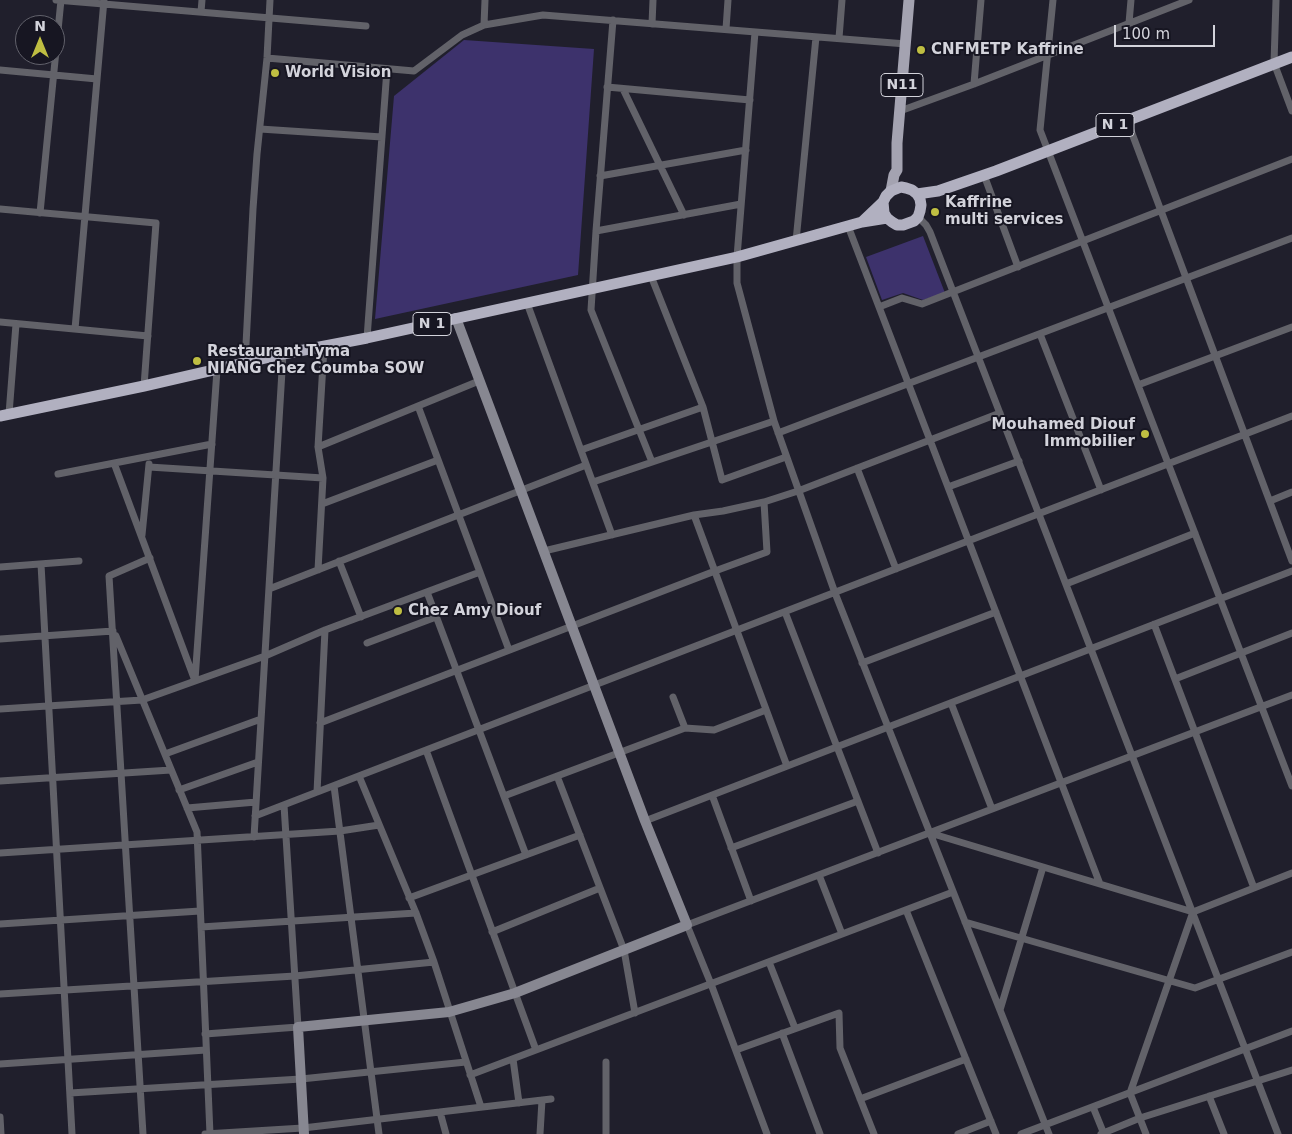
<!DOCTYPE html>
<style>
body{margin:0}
#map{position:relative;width:1292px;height:1134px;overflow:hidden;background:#201f2c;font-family:"DejaVu Sans",sans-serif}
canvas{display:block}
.north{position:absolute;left:15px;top:15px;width:50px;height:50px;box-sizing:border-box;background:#171622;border:1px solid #62626c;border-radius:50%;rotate:0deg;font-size:14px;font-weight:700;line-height:20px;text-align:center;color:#d3d3db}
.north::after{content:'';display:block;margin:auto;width:18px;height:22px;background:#bfbe42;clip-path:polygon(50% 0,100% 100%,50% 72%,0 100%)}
.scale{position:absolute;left:1114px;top:25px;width:101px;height:22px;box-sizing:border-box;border:2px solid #d3d3db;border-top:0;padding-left:6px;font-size:15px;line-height:18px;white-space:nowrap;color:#d3d3db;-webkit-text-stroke:4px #171622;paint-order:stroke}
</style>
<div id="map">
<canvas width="1292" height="1134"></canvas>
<div class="north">N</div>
<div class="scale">100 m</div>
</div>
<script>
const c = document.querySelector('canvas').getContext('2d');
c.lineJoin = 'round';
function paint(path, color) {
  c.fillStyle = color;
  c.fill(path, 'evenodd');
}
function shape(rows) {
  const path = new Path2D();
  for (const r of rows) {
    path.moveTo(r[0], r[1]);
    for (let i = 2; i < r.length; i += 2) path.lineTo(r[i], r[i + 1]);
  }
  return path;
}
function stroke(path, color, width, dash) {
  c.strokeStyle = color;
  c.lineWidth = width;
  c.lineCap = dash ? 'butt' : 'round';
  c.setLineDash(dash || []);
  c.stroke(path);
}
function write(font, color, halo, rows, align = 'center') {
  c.font = font + ' "DejaVu Sans",sans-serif';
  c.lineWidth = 4;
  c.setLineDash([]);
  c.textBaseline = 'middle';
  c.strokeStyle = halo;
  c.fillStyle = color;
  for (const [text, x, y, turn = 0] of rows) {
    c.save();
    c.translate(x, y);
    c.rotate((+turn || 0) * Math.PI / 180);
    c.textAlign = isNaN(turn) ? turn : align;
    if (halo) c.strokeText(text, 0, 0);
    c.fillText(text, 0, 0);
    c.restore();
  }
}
const green = shape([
 [464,40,594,49,578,275,375,319,394,96],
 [923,236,945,293,923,300,903,293,882,300,866,257]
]);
const minor = shape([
 [56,0,366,26],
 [1053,0,1040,130,1292,786],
 [1276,0,1274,63,1292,111],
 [201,12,202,0],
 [613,20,596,231,591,310,652,462],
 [1129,23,1131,0],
 [652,24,653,0],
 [484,25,485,0],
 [726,29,728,0],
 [755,32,737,257,737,283,774,421,835,593,1049,1134],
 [839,38,842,0],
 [267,58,414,71,462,35,484,25,543,15,906,44],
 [0,70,97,79],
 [974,84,981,0],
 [607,87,750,100],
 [623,89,684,215],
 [900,111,974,84,1189,0],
 [1127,120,1292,561],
 [260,129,382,137],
 [984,175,1018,267],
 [600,176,746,150],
 [0,209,156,223,144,386],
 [40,213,61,0],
 [918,217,926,225,930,232,1278,1134],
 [848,226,1100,884],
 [596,231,741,204],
 [796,241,816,37],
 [651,276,703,407,722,480,786,457],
 [527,303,612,535],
 [879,307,902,298,922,304,1292,159],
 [0,322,148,336],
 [75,329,104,0],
 [1040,334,1101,490],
 [367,338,387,69],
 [245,364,253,209,257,154,267,58,270,0],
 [1138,385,1292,327],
 [418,406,509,650],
 [9,414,16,324],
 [778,433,1292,238],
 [318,447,479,381],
 [581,450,703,407],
 [114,463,194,678],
 [149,467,323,478],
 [857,468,896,569],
 [58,474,212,444],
 [593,482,774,421],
 [948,487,1019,461],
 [1270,501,1292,492],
 [322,504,438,460],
 [694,515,787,766],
 [142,535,149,464],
 [544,551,694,515,723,511,764,502,798,491,1000,413],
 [339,561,361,617],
 [41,564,72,1134],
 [0,567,79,561],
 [318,570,323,478,318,447,324,347],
 [1066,584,1195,533],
 [269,589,586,465],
 [427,592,526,855],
 [785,612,878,853],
 [1154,624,1254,888],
 [116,636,197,832,210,1134],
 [0,639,113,631],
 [367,643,436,617],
 [862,663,996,612],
 [1175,679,1292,633],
 [195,680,217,370],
 [673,697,685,728],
 [951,703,992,809],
 [0,709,142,700,265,656,325,630,480,572],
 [320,723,715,571,767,552,764,502],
 [426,750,536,1050],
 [165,754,261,719],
 [359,776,416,913,434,962,481,1107],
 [557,776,624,950,635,1013],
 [0,781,171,770],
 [334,786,379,1134],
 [179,790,258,762],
 [317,792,325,630],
 [712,795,751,901],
 [504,796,685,728,714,730,766,710],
 [187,808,256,802],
 [255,816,1292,416],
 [645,821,1292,571],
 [930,833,1193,912,1292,873],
 [254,837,283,354],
 [731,848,858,801],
 [0,853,340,831,379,825],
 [819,875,842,934],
 [409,898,580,835],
 [906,910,996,1134],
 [965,922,1195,988,1292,952],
 [0,924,200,911],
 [201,927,416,913],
 [492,932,600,888],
 [769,962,795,1028],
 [0,994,295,976,434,962],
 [1000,1010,1043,867],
 [782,1033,820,1134],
 [205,1034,298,1027,284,805],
 [736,1050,839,1013,840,1048,874,1134],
 [513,1059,519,1103],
 [606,1062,606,1134],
 [0,1064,206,1050],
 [470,1075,953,892],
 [70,1093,301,1079,466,1062],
 [1209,1096,1224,1134],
 [860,1099,966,1059],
 [1093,1107,1104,1134],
 [440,1112,446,1134],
 [0,1117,1,1134],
 [143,1134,109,576,150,558],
 [205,1134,303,1128,551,1099],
 [540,1134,542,1100],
 [767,1134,711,984,687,925,1292,695],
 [958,1134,991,1121],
 [1021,1134,1292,1031],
 [1101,1134,1140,1118,1292,1070],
 [1146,1134,1130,1093,1193,912]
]);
const secondary = shape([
 [304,1134,298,1027,449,1012,515,993,687,925,645,821,456,318]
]);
const primary = shape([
 [891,191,894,175,897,170,897,143,909,0]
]);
const trunk = shape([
 [917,194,938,191,996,171,1292,57],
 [862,222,883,202,886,196,891,191,901,187,906,188,912,190,917,194,920,199,921,205,920,211,918,217,914,221,903,225,897,225,892,222,887,218,884,213,883,202],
 [0,416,144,386,283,354,367,338,737,257,862,222,887,218]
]);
const markers = [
 [921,50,5,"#bfbe42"],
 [275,73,5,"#bfbe42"],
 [935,212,5,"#bfbe42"],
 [197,361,5,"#bfbe42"],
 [1145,434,5,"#bfbe42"],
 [398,611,5,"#bfbe42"]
];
const shields = [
 [902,85,42],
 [1115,125,38],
 [432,324,38]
];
const shieldNames = [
 ["N11",902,85],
 ["N 1",1115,125],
 ["N 1",432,324]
];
const poiNames = [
 ["CNFMETP Kaffrine",931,50],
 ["World Vision",285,73],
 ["Kaffrine",945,203],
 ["multi services",945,220],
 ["Restaurant Tyma",207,352],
 ["NIANG chez Coumba SOW",207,369],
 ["Mouhamed Diouf",1135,425,"right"],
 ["Immobilier",1135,442,"right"],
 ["Chez Amy Diouf",408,611]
];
paint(green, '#3d326c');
stroke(minor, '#626269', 7);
stroke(secondary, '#878791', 10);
stroke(primary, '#a4a3b1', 11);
stroke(trunk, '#b1b0c0', 11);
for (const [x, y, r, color] of markers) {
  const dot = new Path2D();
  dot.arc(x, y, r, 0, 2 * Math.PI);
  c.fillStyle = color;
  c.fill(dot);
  stroke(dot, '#171622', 2);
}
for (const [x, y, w] of shields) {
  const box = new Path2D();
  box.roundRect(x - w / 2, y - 11.5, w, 23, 4);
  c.fillStyle = '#171622';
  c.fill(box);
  stroke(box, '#d3d3db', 1);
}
write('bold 14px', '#d3d3db', null, shieldNames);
write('bold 15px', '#d3d3db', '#171622', poiNames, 'left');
</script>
